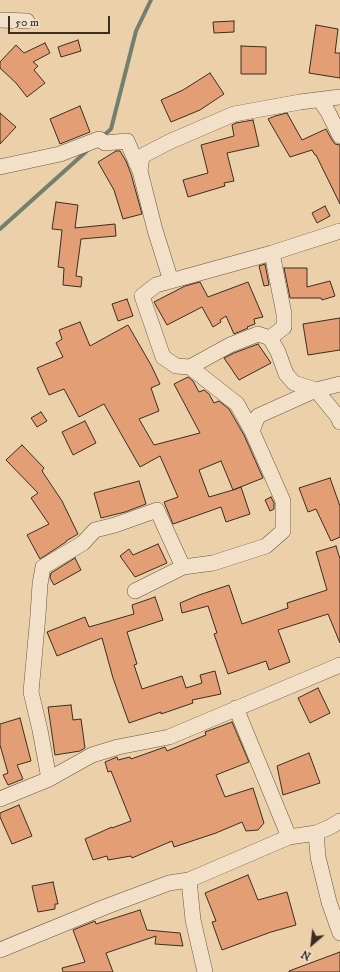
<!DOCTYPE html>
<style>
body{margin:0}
#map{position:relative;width:340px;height:972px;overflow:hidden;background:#ebd0aa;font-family:"IM FELL DW Pica",serif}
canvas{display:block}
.north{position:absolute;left:292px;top:924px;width:40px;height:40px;-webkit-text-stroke:3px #f2e0c8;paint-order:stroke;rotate:208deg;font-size:11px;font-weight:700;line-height:16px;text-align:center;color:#3b2e20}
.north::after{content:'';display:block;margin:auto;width:14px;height:18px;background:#3b2e20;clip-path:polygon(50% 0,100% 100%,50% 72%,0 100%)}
.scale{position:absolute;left:8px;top:16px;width:102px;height:18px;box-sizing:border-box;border:2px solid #3b2e20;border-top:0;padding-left:5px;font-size:12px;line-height:14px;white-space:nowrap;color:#3b2e20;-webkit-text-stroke:3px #f2e0c8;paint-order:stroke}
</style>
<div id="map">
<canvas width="340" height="972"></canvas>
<div class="north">N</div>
<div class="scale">50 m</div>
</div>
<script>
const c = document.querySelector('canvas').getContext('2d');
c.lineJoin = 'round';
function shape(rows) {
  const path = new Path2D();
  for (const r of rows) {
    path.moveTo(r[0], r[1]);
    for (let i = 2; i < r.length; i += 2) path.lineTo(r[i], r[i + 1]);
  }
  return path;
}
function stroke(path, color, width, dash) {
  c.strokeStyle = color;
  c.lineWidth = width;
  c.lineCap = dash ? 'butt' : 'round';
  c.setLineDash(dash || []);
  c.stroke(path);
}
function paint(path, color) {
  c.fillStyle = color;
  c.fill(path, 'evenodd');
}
const stream = shape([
 [101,138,111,129,136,31,151,0],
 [0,229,89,149]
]);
const building = shape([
 [234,21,234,32,214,33,213,22,234,21],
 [316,25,338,29,335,53,340,53,340,78,309,73,316,25],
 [78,40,81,51,61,57,58,47,78,40],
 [45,43,50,53,33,62,38,66,34,70,45,83,27,97,16,83,0,68,0,62,16,45,24,53,45,43],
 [241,46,266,47,266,74,241,74,241,46],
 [210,73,224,94,200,110,171,122,161,100,183,90,210,73],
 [80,106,90,132,60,144,50,119,80,106],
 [0,113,16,127,0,144,0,113],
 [287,113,302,140,326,129,332,140,335,144,340,145,340,204,316,155,315,155,312,150,290,157,268,119,275,116,287,113],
 [253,120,259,146,227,153,234,181,224,183,225,186,188,197,183,180,208,173,201,145,234,136,232,125,236,123,253,120],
 [116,151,120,151,126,161,131,174,142,214,123,219,114,190,98,162,116,151],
 [56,202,78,205,75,228,115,224,116,236,81,239,76,276,82,277,81,287,63,285,64,268,58,267,62,230,52,229,56,202],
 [325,206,330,216,317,223,312,213,325,206],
 [265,264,269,285,264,286,259,266,265,264],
 [284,268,307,268,307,287,330,281,335,296,322,300,321,298,290,298,284,268],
 [200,282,208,297,248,282,263,317,254,319,255,324,247,327,248,328,234,334,226,316,220,320,221,322,213,327,202,307,167,325,154,302,185,286,200,282],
 [127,299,133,316,118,321,112,304,127,299],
 [340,318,340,350,308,355,303,324,340,318],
 [80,322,90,346,128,325,151,365,160,384,151,388,159,411,139,419,154,445,200,433,174,384,188,377,193,381,199,392,204,390,209,394,214,403,219,401,229,409,244,435,263,478,233,490,241,487,250,514,226,522,221,507,173,524,164,502,178,497,160,456,140,467,104,404,79,417,64,389,49,395,37,368,63,357,56,343,62,339,59,330,80,322],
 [221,461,233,490,209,497,199,470,221,461],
 [258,344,271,363,239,380,224,358,234,353,258,344],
 [41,412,47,421,37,427,31,418,41,412],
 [85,421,96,443,73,455,62,432,85,421],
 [22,445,44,468,42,471,62,501,78,534,66,541,66,542,40,559,27,535,49,524,31,498,38,493,6,460,22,445],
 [330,478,340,506,340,537,331,541,316,509,308,512,299,488,330,478],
 [139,481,146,504,125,512,101,518,94,493,139,481],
 [271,497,274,503,274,509,270,511,265,500,271,497],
 [158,544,167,563,135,577,120,556,129,549,133,555,158,544],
 [336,546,340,559,340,643,328,614,278,630,290,662,269,670,266,661,228,674,214,634,217,633,208,606,182,613,180,603,199,595,229,585,242,624,288,608,287,603,327,590,316,552,336,546],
 [75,558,81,570,54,585,50,578,51,573,75,558],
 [155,597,163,620,127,632,137,664,134,665,142,689,182,676,186,688,202,683,200,675,215,671,221,694,192,700,193,703,161,714,161,712,129,723,113,678,102,638,57,656,47,632,85,617,89,627,134,614,132,605,155,597],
 [318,688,330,713,310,723,298,698,318,688],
 [71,705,73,720,81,719,85,748,80,751,55,755,48,707,71,705],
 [20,718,31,761,17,765,23,779,8,785,3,775,8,773,0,745,0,724,20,718],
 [232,722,249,762,216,775,225,797,253,788,264,823,258,830,246,831,242,822,216,833,174,847,172,841,132,858,131,856,108,860,107,856,93,860,85,839,112,827,112,828,131,821,111,771,108,772,105,762,117,757,118,760,130,757,131,759,165,747,167,751,206,735,205,732,232,722],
 [309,753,320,783,283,795,277,766,309,753],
 [19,805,32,836,12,844,0,817,0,813,19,805],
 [248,875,258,900,287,892,296,925,271,932,222,950,212,922,216,921,205,893,248,875],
 [53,882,58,904,55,904,55,909,38,912,32,886,53,882],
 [140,910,147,930,180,933,183,946,155,944,156,936,106,953,113,972,63,972,62,968,85,962,73,930,95,921,96,924,140,910],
 [340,952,340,972,289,972,289,971,340,952]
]);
const minor = shape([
 [0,20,27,21],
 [320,100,328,112,340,136],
 [0,167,60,154,99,139,105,143,127,141,140,171],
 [340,231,272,253,156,285,142,296,163,357,176,366,190,367,230,345,258,334,270,338,278,352,286,374,294,383,316,390,338,417,340,422],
 [171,281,155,230,140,171,142,156,169,142,234,114,300,102,340,97],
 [270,338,284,327,284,314,272,253],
 [252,431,258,416,316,390,340,384],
 [135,591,183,567],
 [236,708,289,837],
 [49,779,40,730,31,692,38,615,40,584,43,567,83,543,95,530,115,525,157,510,183,567,213,563,266,546,283,531,283,501,252,431,237,404,190,367],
 [0,799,49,779,92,755,118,747,169,737,340,665],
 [316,833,318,857,329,902,340,933],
 [189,880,193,920,205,972],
 [0,950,105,907,169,883,189,880,289,837,316,833,330,827,340,821]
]);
stroke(stream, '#738070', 4);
paint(building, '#e39e75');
stroke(building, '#3b2e20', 1);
stroke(minor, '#675642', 16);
stroke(minor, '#f2e0c8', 15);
</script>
